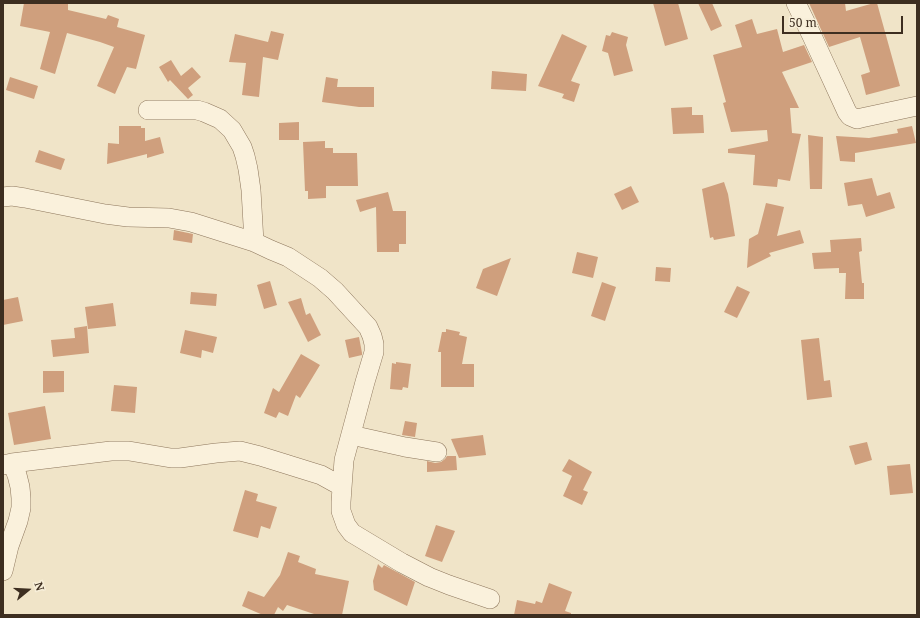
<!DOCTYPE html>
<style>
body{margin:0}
#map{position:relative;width:920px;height:618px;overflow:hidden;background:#f0e4c8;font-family:"Noto Serif",serif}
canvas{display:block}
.frame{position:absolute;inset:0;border:4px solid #3d2e20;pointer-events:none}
.north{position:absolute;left:8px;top:570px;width:40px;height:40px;-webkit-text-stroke:3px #f7eed8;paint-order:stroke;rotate:72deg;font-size:11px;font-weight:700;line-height:16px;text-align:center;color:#3d2e20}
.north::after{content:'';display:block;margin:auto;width:14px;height:18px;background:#3d2e20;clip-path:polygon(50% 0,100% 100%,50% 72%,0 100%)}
.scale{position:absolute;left:782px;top:16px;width:121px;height:18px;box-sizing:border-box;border:2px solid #3d2e20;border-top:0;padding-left:5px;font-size:12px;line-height:14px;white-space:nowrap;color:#3d2e20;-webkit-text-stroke:3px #f7eed8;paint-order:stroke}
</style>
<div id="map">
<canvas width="920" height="618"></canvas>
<div class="frame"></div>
<div class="north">N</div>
<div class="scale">50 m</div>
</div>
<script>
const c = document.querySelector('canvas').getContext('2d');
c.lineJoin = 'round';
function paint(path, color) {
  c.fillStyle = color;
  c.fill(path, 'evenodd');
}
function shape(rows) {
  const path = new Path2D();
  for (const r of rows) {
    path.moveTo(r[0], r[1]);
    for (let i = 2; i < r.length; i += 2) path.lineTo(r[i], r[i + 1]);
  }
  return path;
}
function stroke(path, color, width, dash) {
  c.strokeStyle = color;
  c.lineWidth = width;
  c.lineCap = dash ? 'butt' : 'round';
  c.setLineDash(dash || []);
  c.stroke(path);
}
const building = shape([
 [24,3,68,3,68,10,106,19,108,15,119,19,117,27,145,35,136,69,127,67,115,94,97,86,114,47,100,42,67,33,55,74,40,69,50,32,20,26],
 [653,3,678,3,688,39,665,46],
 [698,3,712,3,722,26,711,31],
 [809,3,845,3,846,11,874,3,877,3,900,86,866,95,861,75,870,72,860,37,829,47],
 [752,19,757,34,777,29,783,52,804,45,812,62,782,72,799,108,790,108,792,133,801,134,790,181,778,179,777,187,753,185,755,155,728,153,728,149,768,141,767,130,731,132,723,103,726,102,713,55,742,47,735,25],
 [271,31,284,34,278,60,263,57,259,97,242,95,246,63,229,62,235,34,268,42],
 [612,32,628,37,626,45,633,71,614,76,608,53,602,51,606,35,610,36],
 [562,34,587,46,571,81,580,84,574,102,562,98,564,94,538,86],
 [171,60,181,76,192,67,201,77,188,88,193,95,188,99,170,80,168,82,159,67],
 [492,71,527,74,526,91,491,89],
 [10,77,38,86,34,99,6,90],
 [326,77,338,79,337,87,374,87,374,107,359,107,322,102],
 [692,107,692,115,703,115,704,133,673,134,671,108],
 [299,122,299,140,279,140,279,123],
 [119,126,141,126,141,128,145,128,145,141,160,137,164,153,147,158,147,154,107,164,108,143,119,144],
 [912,126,916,143,855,153,855,162,840,161,836,136,869,138,898,133,897,129],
 [808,135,823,137,822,189,810,189],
 [325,141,325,148,333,148,333,153,357,153,358,186,326,186,326,198,308,199,308,191,305,191,303,142],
 [39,150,65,159,61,170,35,162],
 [872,178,877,196,890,192,895,208,866,217,862,204,848,206,844,183],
 [724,182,728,194,735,236,714,240,713,237,710,238,702,189],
 [631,186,639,202,622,210,614,194],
 [388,192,393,211,406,211,406,244,399,244,399,252,377,252,376,207,360,212,356,200],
 [766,203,784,207,777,236,800,230,804,243,769,253,771,256,747,268,749,239,758,234],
 [174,230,193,234,192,243,173,240],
 [861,238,862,251,859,252,862,283,864,283,864,299,845,299,846,273,839,273,839,268,814,269,812,253,831,252,830,240],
 [577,252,598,257,593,278,572,273],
 [511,258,497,296,476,288,483,269],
 [656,267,671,268,670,282,655,281],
 [270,281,277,305,264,309,257,285],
 [602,282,616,287,605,321,591,316],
 [737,286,750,292,737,318,724,312],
 [191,292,217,294,216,306,190,304],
 [18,297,23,321,3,325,3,300],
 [301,298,306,315,310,313,321,335,308,342,288,302],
 [113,303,116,326,88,329,85,307],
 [87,326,89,353,53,357,51,340,75,338,74,328],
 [446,329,460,332,459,335,467,337,462,364,474,364,474,387,441,387,441,352,438,352,442,332,446,332],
 [185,330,217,337,213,353,202,350,201,358,180,353],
 [359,337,362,353,362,355,349,358,345,340],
 [819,338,824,381,830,380,832,397,807,400,801,340],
 [301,354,320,365,300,398,296,395,288,416,279,412,276,418,264,413,273,388,279,392],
 [396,362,411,364,408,388,403,387,402,390,390,389,392,363,396,364],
 [43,371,64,371,64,392,43,393],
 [114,385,137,387,135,413,111,411],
 [45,406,51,439,14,445,8,413],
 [405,421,417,423,415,437,402,435],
 [483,435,486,455,459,458,451,439],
 [867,442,872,460,855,465,849,446],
 [447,456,456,456,457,470,427,472,427,461,435,463,441,462,445,459],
 [569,459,592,472,583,490,588,492,582,505,563,496,572,476,562,471],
 [910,464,913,493,890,495,887,466],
 [245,490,258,494,256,501,277,507,270,529,261,526,258,538,233,531],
 [436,525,455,531,442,562,425,556],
 [288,552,300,556,298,562,316,569,315,574,349,581,342,615,317,615,287,605,283,611,278,607,274,615,263,615,242,606,248,591,264,597,280,575],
 [378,564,382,568,384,565,415,582,407,606,374,590,373,581],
 [549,583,572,592,565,611,571,613,571,615,514,615,517,600,535,604,536,601,542,603]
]);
const minor = shape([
 [796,3,812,36,847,112,850,116,857,119,861,118,917,106],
 [148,110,197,110,204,112,220,119,232,130,242,147,245,156,248,169,251,190,254,242],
 [3,197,12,196,25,198,105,214,128,217,169,218,191,222,254,242,271,250,288,257,320,278,335,291,368,327,372,336,374,344,374,352,365,382,344,460,341,502,341,511,346,525,352,533,402,563,429,577,449,585,490,599],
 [351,435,405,447,437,452],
 [3,465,12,463,111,451,129,451,171,458,180,458,216,453,240,451,260,456,321,475,341,486],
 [3,571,9,546,18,521,21,508,21,498,20,487,17,475,12,463]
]);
paint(building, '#cf9f7d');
stroke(minor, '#8d765c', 20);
stroke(minor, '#faf1dc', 19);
</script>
